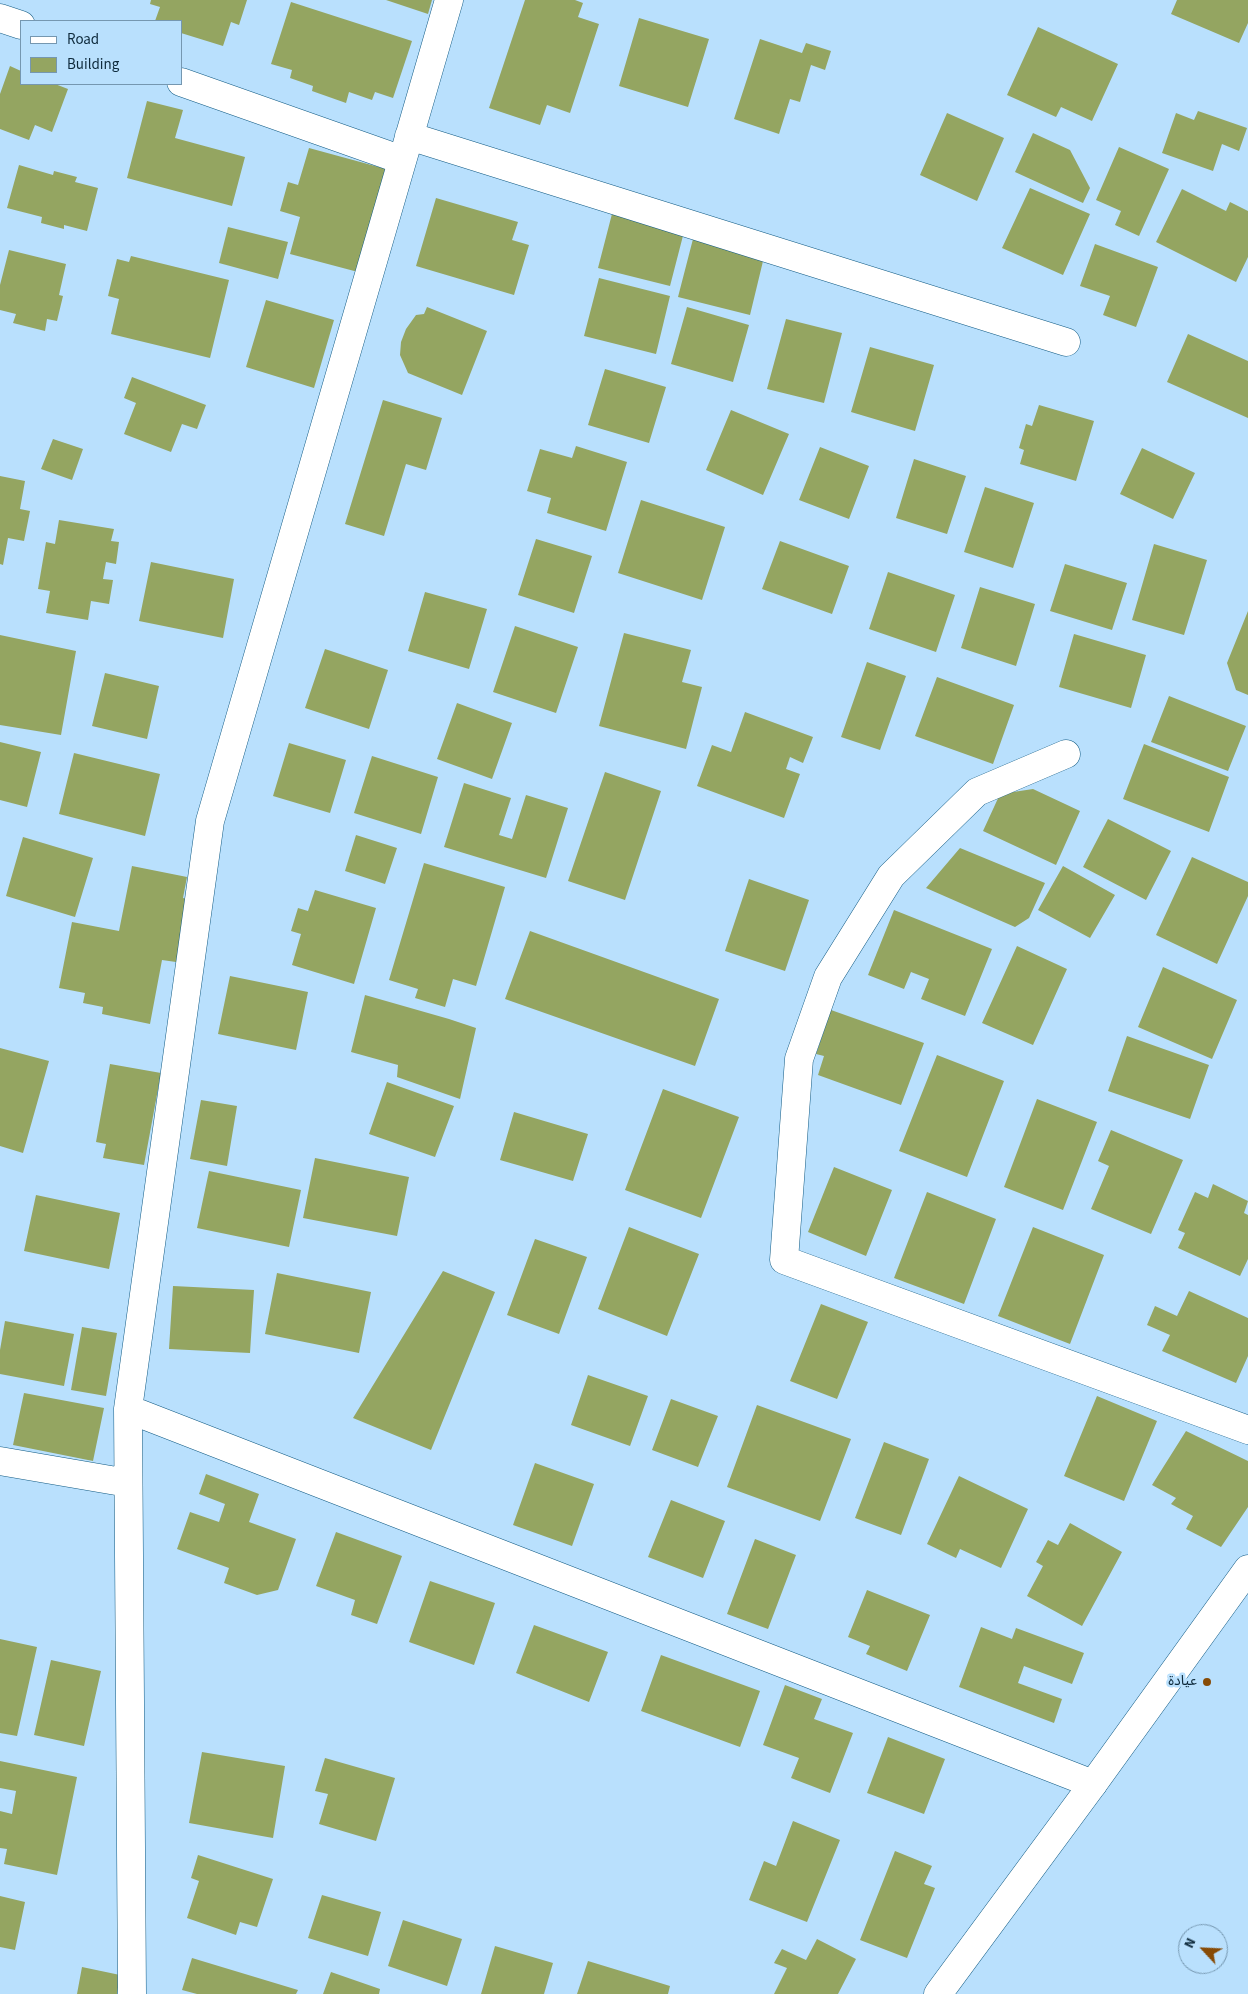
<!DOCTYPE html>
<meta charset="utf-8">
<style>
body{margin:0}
#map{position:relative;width:1248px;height:1994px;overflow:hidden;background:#b9e0fd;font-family:"Source Sans 3",sans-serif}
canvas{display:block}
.legend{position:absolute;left:20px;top:20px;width:162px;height:65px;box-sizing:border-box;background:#b9e0fd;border:1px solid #7597b0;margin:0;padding:6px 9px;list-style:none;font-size:15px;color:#0e2a3c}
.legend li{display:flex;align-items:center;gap:10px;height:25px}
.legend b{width:25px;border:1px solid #7597b0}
.north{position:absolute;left:1178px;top:1924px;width:50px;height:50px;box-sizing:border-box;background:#b9e0fd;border:1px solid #7597b0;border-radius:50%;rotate:295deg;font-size:14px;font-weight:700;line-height:20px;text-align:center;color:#0e2a3c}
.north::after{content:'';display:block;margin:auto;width:18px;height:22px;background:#874b06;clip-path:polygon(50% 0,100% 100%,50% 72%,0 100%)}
</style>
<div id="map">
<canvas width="1248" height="1994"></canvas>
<ul class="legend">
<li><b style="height:6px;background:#fff"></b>Road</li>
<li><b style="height:14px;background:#94a561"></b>Building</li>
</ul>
<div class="north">N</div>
</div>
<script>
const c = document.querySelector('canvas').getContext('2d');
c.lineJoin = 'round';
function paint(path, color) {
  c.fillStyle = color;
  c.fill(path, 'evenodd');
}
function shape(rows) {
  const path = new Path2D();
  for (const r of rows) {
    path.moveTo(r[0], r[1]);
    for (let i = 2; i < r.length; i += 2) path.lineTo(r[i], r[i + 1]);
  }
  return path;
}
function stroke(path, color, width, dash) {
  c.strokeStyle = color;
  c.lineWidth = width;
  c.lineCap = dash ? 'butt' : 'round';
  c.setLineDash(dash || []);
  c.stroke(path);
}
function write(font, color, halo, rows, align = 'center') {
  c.font = font + ' "Source Sans 3","Noto Sans Arabic",sans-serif';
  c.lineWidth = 5;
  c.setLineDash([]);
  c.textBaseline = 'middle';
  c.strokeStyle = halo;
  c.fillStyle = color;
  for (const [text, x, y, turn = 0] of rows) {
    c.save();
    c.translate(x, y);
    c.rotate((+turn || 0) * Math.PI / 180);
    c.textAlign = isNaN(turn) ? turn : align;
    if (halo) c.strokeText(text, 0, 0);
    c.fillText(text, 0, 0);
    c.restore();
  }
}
const building = shape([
 [151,0,247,0,239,25,231,22,223,46,181,33,181,21,155,21,160,7,150,4],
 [386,0,432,0,428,14],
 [525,0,575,0,583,3,578,17,599,24,570,113,547,105,540,125,489,108],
 [1177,0,1248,0,1248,23,1239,43,1171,14],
 [291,2,412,41,393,98,375,92,372,100,349,92,346,103,312,91,313,86,290,78,292,70,271,64],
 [639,18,709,39,688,107,619,86],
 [1038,27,1118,64,1092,121,1061,107,1056,117,1007,95],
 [760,39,802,53,806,43,831,51,825,70,811,65,800,102,790,99,779,134,734,119],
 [10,66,21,71,21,84,55,84,68,89,52,132,35,125,29,140,0,129,0,94],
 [147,101,183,110,175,138,245,157,232,206,127,178],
 [1198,111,1247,128,1239,151,1222,144,1213,171,1162,153,1176,113,1194,120],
 [947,113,1004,138,977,201,920,175],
 [1033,133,1070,150,1090,188,1083,203,1015,172],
 [1119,147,1169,169,1139,236,1115,225,1121,211,1096,200],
 [309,148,386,169,358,272,290,254,300,217,280,211,288,182,298,185],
 [19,165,53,175,54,171,77,177,75,182,98,188,87,231,64,225,64,229,41,223,42,217,7,208],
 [1030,188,1090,214,1063,275,1002,248],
 [1182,189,1226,211,1230,202,1248,211,1248,257,1236,282,1156,242],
 [436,198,518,222,512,240,529,245,514,295,416,266],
 [613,210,685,228,670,286,598,268],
 [228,227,288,242,278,279,219,263],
 [693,239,764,257,750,315,678,297],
 [1095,244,1158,267,1136,327,1103,315,1110,296,1080,286],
 [9,250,66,264,59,295,63,296,57,321,47,319,45,331,13,323,16,314,0,310,0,285],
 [131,256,229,280,210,358,111,334,119,299,108,296,117,259,129,262],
 [599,278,670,296,656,354,584,336],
 [266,300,334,320,314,388,246,367],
 [427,307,487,331,462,395,408,373,400,355,401,342,406,329,416,315,424,314],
 [687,307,749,325,733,382,671,364],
 [786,319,842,333,824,403,767,389],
 [1188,334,1248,361,1248,418,1167,382],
 [870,347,934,365,915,431,851,412],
 [605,369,666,387,649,443,588,425],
 [132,377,206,405,197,429,182,424,171,452,124,434,136,403,124,398],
 [383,400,442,418,426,470,406,464,384,536,345,524],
 [1039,405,1094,421,1076,481,1020,464,1024,450,1019,448,1026,424,1032,426],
 [731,410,789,434,763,495,706,470],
 [53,439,83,449,72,480,41,469],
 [576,446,627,462,606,531,547,513,551,498,527,491,540,449,572,458],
 [820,447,869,466,849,519,799,500],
 [1142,448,1195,473,1173,519,1120,494],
 [914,459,966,476,947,534,896,518],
 [0,476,25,481,20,509,30,511,24,541,8,538,3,565,0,564],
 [985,487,1034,503,1013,568,964,552],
 [641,500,725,527,702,600,618,573],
 [59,520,114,529,111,541,119,542,116,564,106,562,103,579,113,580,109,604,91,601,88,620,46,613,50,591,38,589,46,542,55,544],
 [536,539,592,556,574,613,518,595],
 [780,541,849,566,832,614,762,589],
 [1154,544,1207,560,1184,635,1132,620],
 [151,562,234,579,223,638,139,621],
 [1065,564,1127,583,1112,630,1050,611],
 [888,572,955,595,936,652,869,629],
 [980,587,1035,604,1016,666,961,648],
 [425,592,487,609,469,669,408,651],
 [1248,611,1248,695,1236,690,1227,663],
 [515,626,578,647,556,713,493,692],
 [624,633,691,650,682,682,702,687,686,749,599,726],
 [1074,634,1146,655,1131,708,1059,687],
 [0,635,76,651,61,735,0,725],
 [325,649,388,670,369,729,305,708],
 [867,662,906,676,880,750,841,737],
 [105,673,159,686,147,739,92,726],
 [937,677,1014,705,993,764,915,736],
 [1169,696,1246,726,1228,771,1151,742],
 [457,703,512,723,492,779,437,759],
 [745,712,813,737,803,763,790,757,786,769,800,774,784,818,697,786,712,745,731,752],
 [0,742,41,752,27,807,0,800],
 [289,743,346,760,330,813,273,796],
 [1144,744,1229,777,1209,832,1123,799],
 [74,753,160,774,145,836,59,814],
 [372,756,438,777,421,834,354,813],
 [605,772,661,791,625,900,568,881],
 [464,783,511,798,499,835,512,839,526,795,568,808,546,878,444,847],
 [1033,789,1080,811,1056,865,983,831,1000,794],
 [1108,819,1171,851,1146,900,1083,867],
 [356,835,397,848,385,884,345,871],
 [23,837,93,858,75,917,6,896],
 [960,848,1045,883,1029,918,1015,927,926,888],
 [1192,857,1248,882,1248,896,1217,964,1156,935],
 [424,863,505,887,476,986,453,979,445,1007,415,998,418,989,389,980],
 [132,866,187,877,183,898,190,900,176,962,162,960,150,1024,102,1014,103,1007,83,1003,85,993,59,988,72,922,119,931],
 [1063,866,1115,895,1090,938,1038,910],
 [749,879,809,900,785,971,725,951],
 [315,890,376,908,354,984,292,965,301,934,291,931,298,908,308,911],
 [894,910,992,949,965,1016,921,999,929,979,911,972,904,989,868,975],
 [530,931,719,999,695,1066,505,999],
 [1017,946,1067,969,1033,1045,982,1023],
 [1163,967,1237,1000,1212,1059,1138,1027],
 [230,976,308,992,296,1050,218,1034],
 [365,995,449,1019,476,1028,460,1099,397,1077,398,1065,351,1052],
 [831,1010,924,1043,901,1105,818,1075,824,1056,816,1054],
 [1127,1036,1209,1065,1190,1119,1108,1091],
 [0,1048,49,1061,23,1153,0,1146],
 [937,1055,1004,1081,967,1177,899,1151],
 [110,1064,161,1073,144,1165,103,1158,106,1144,96,1142],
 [387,1082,454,1106,435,1157,369,1134],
 [663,1089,739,1117,701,1218,625,1190],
 [1037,1099,1097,1122,1063,1210,1004,1187],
 [201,1100,237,1106,227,1166,190,1159],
 [514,1112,588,1134,573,1181,500,1160],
 [1111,1130,1183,1160,1151,1234,1091,1209,1109,1166,1098,1161],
 [315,1158,409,1177,397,1236,303,1218],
 [834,1167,892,1190,866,1256,808,1232],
 [209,1171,301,1190,289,1247,197,1228],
 [1213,1184,1248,1201,1244,1213,1248,1215,1248,1259,1240,1276,1178,1248,1185,1233,1178,1230,1195,1192,1208,1198],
 [927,1192,996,1219,964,1304,894,1278],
 [36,1195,120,1213,109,1269,24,1251],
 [629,1227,699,1254,667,1336,598,1309],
 [1033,1227,1104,1255,1070,1344,998,1316],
 [535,1239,587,1257,559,1334,507,1315],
 [443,1271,495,1292,431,1450,353,1418],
 [277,1273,371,1292,359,1353,265,1334],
 [173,1286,254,1290,250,1353,169,1349],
 [1189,1291,1248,1318,1248,1356,1236,1383,1162,1351,1170,1335,1147,1325,1155,1306,1177,1316],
 [821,1304,868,1322,837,1399,790,1381],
 [5,1321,74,1334,64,1386,0,1374,0,1350],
 [82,1327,117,1333,106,1396,71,1390],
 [588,1375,648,1396,630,1446,571,1425],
 [24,1393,104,1408,93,1461,13,1445],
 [1097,1396,1157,1421,1124,1501,1064,1476],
 [671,1399,718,1416,698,1467,652,1450],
 [757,1405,851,1439,820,1521,727,1487],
 [1186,1431,1248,1461,1248,1507,1221,1547,1186,1529,1193,1516,1171,1504,1176,1498,1152,1485],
 [884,1442,929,1459,901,1535,855,1518],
 [535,1463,594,1484,572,1546,513,1525],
 [206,1474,259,1494,249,1522,296,1539,278,1590,257,1595,224,1583,229,1568,177,1549,190,1512,219,1522,225,1504,199,1494],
 [959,1476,1028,1509,1001,1568,960,1549,956,1558,927,1544],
 [671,1500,725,1521,703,1578,648,1557],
 [1070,1523,1122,1552,1082,1626,1027,1596,1043,1566,1036,1562,1048,1540,1058,1545],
 [336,1532,402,1556,377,1624,351,1615,355,1600,316,1586],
 [755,1539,796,1555,768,1629,727,1614],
 [430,1581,495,1603,474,1665,409,1642],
 [867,1590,930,1615,907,1671,866,1654,870,1646,848,1637],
 [534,1625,608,1652,589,1702,516,1673],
 [981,1627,1012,1639,1016,1628,1084,1653,1072,1684,1024,1666,1018,1683,1062,1699,1054,1723,959,1687],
 [0,1639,37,1647,17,1736,0,1733],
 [661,1655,760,1691,740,1747,641,1711],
 [51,1660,101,1671,84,1746,34,1735],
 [785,1685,822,1699,814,1719,853,1733,830,1793,791,1778,799,1758,763,1745],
 [888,1737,945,1759,924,1814,867,1793],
 [202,1752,285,1766,273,1838,189,1823],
 [325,1758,395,1778,376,1841,319,1824,328,1794,315,1791],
 [0,1761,77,1777,57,1875,4,1864,7,1849,0,1848,0,1811,12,1814,16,1791,0,1788],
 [793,1821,840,1840,807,1922,749,1900,764,1861,776,1866],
 [895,1851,932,1866,924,1884,935,1888,907,1958,860,1940],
 [198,1855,273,1879,257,1927,240,1922,236,1935,187,1918,199,1881,191,1878],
 [322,1895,381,1912,368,1956,308,1938],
 [0,1896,25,1902,15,1950,0,1947],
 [403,1920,462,1939,447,1986,388,1966],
 [817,1939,856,1959,838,1994,774,1994,787,1968,774,1963,782,1949,806,1960],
 [495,1946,553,1963,544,1994,481,1994],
 [192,1958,298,1990,296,1994,197,1994,182,1990],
 [588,1961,670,1986,668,1994,577,1994],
 [82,1967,120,1975,117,1994,77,1994],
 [331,1972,380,1989,379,1994,323,1994]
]);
const minor = shape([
 [0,18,21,25],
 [181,82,402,160],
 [409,136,1066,342],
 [1066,754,977,792,891,876,828,977,799,1059,784,1260,1248,1430],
 [128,1409,1093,1784],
 [0,1461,128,1483],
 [132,1994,128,1409,210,821,449,0]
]);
const tertiary = shape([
 [938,1994,1093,1784,1248,1569]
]);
const markers = [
 [1207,1682,5,"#874b06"]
];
const poiNames = [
 ["عيادة",1197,1682]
];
paint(building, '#94a561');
stroke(minor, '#115a83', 29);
stroke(tertiary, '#115a83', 29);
stroke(minor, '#fff', 28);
stroke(tertiary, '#fff', 28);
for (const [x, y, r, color] of markers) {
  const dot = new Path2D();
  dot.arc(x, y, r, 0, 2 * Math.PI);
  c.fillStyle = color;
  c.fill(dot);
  stroke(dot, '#b9e0fd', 2);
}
write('14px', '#0e2a3c', '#b9e0fd', poiNames, 'right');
</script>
